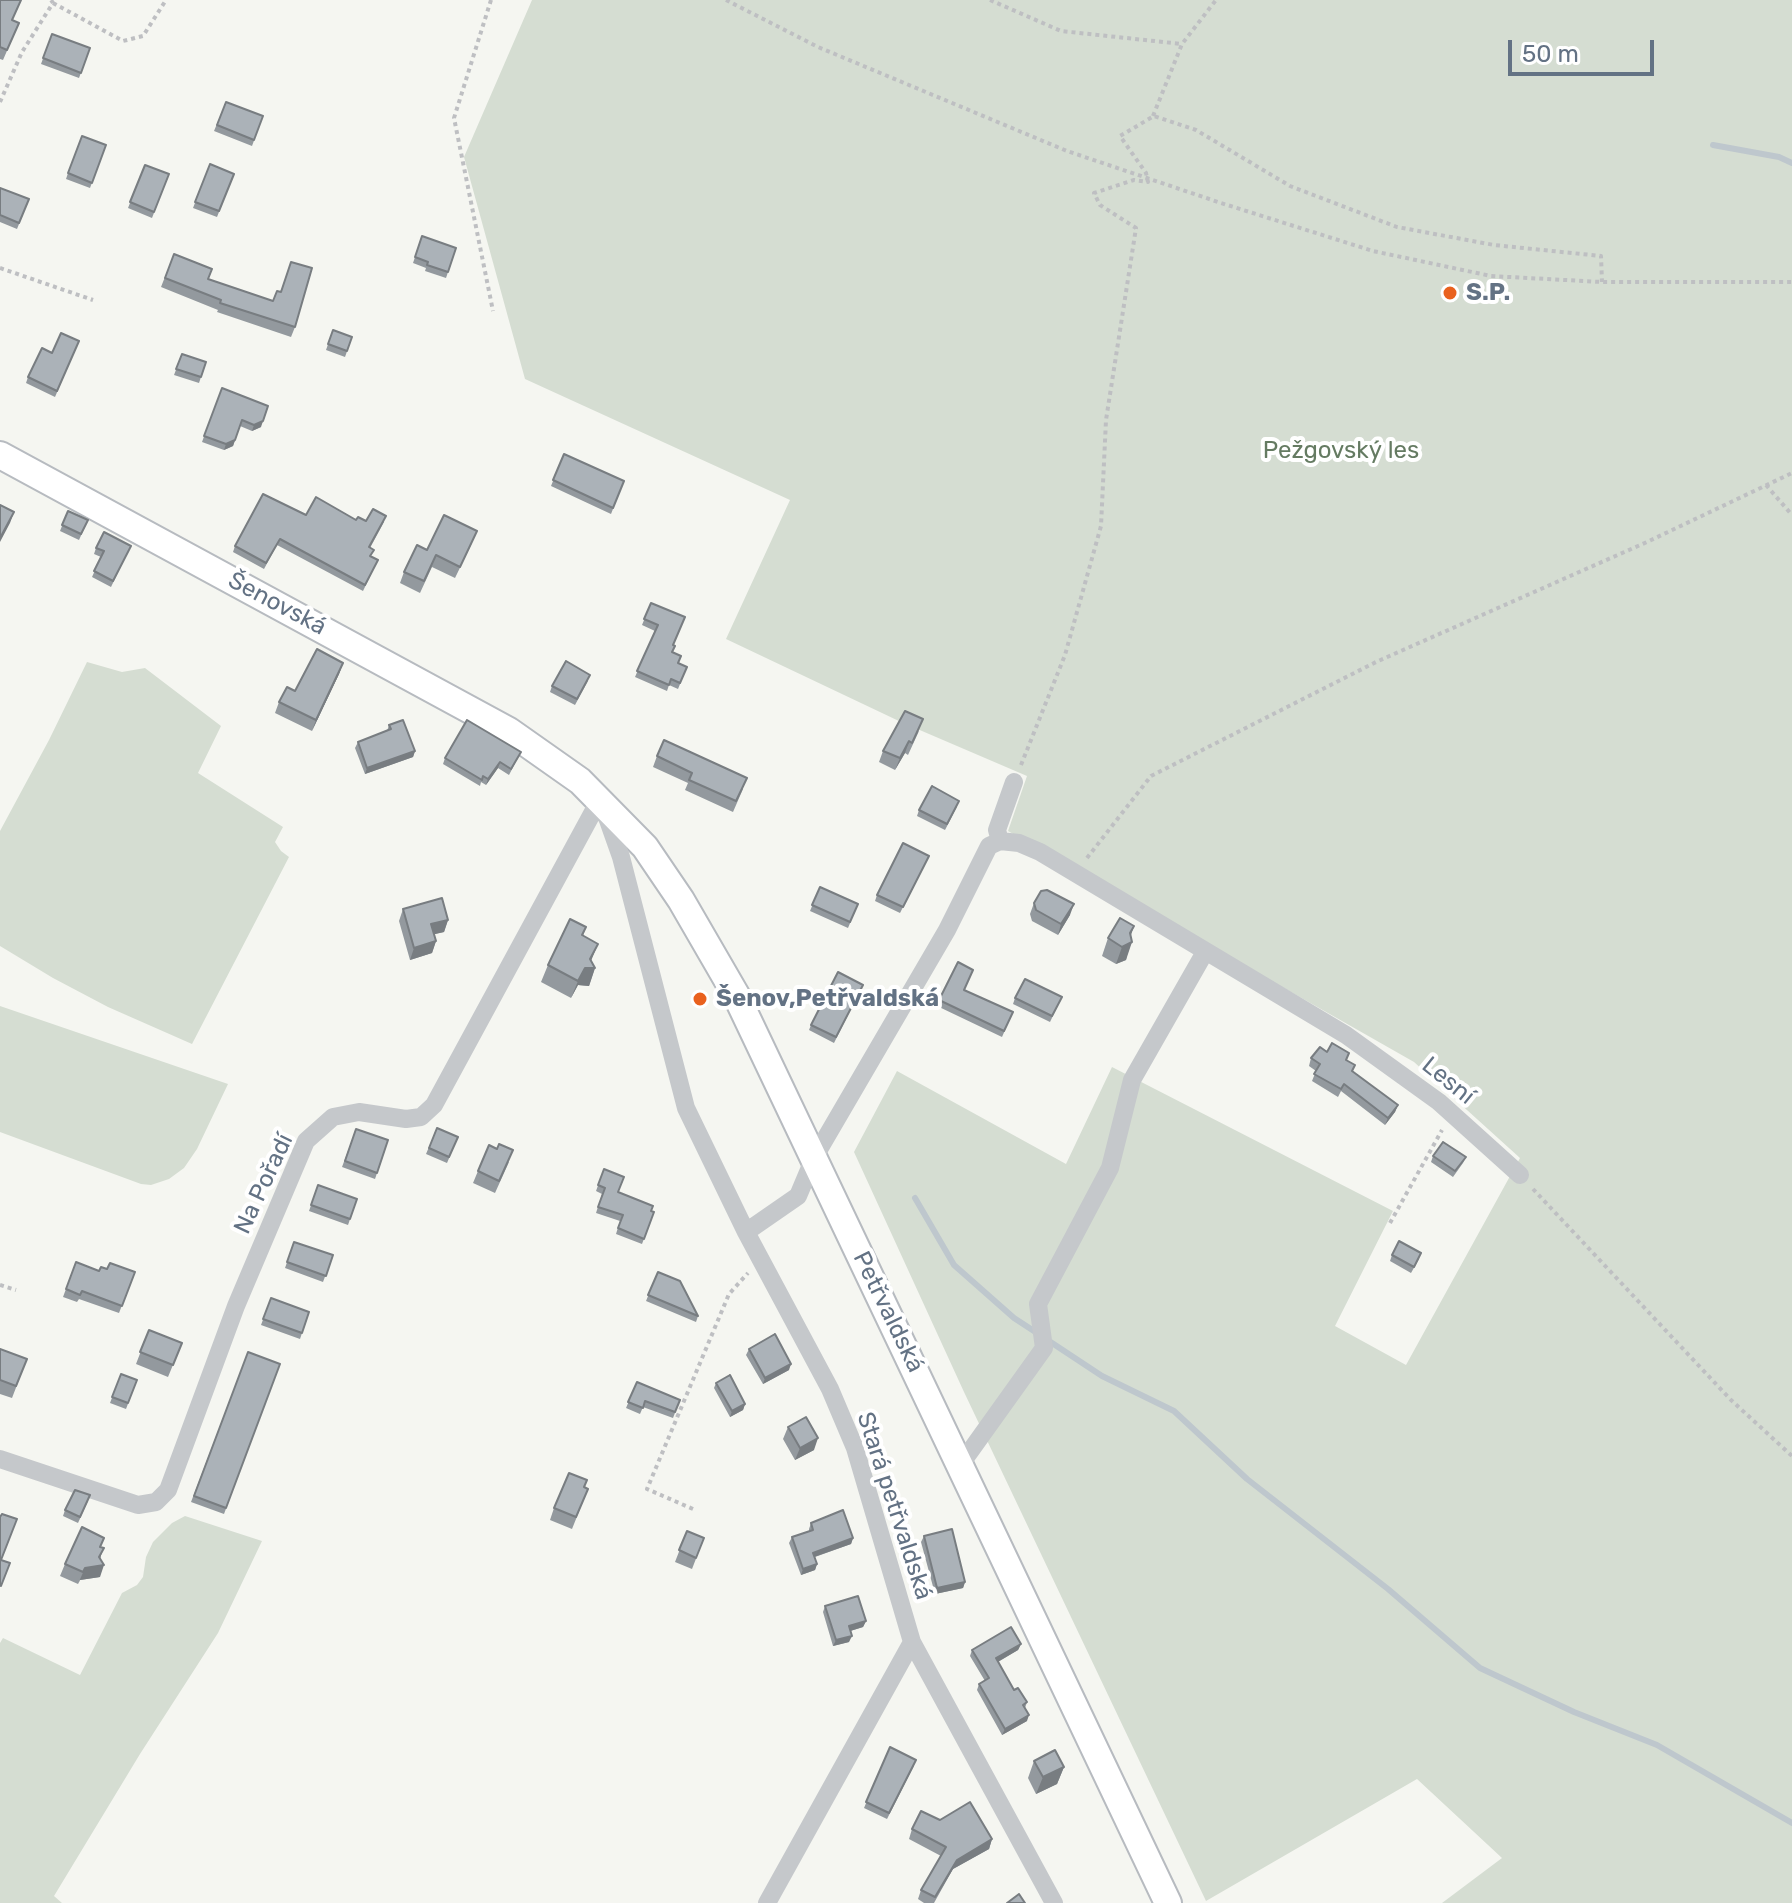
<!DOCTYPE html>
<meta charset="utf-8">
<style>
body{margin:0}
#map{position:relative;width:1792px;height:1903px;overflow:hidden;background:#f5f6f1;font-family:Rubik,sans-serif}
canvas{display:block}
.scale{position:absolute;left:1508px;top:40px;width:146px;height:36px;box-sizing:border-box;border:4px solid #637284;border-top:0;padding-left:10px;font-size:24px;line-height:28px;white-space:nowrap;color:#637284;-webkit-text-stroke:6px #fff;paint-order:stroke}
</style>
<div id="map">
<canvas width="1792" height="1903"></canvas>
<div class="scale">50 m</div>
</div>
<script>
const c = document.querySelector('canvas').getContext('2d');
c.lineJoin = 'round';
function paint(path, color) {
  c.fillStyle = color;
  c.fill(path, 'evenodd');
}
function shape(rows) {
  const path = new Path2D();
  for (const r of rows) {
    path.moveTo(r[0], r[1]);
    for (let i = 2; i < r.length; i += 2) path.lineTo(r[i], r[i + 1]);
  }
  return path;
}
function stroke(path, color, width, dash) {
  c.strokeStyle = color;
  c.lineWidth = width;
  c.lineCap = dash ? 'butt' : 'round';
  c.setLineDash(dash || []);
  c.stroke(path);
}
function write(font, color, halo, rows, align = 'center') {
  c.font = font + ' Rubik,sans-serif';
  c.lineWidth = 8;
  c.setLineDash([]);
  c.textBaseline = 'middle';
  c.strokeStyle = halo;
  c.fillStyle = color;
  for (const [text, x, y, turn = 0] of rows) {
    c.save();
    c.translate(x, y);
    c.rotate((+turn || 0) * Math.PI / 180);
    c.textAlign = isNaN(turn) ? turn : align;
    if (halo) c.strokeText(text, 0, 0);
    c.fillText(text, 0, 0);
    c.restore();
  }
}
const green = shape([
 [532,0,1792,0,1792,1903,1442,1903,1502,1858,1417,1779,1206,1901,964,1392,854,1152,897,1071,1066,1164,1112,1067,1393,1211,1335,1326,1406,1365,1520,1158,1414,1062,1008,831,1027,776,901,722,726,639,790,500,525,379,464,157],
 [87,662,122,672,145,668,221,726,198,773,283,827,275,842,281,851,289,857,192,1044,108,1007,53,978,0,946,0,831,49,740],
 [0,1006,228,1084,197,1149,184,1168,169,1179,151,1185,141,1184,0,1132],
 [185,1516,262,1541,218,1633,140,1754,54,1896,62,1903,0,1903,0,1643,3,1638,80,1675,122,1593,137,1585,143,1577,146,1557,153,1542,172,1523]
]);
const stream = shape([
 [1713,145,1779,157,1792,163],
 [915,1198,954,1265,1014,1318,1037,1333],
 [1046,1339,1102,1376,1174,1411,1247,1479,1388,1589,1480,1668,1574,1712,1657,1745,1792,1823]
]);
const path = shape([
 [491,0,454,118,493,311],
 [726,0,818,47,1067,151,1221,203,1373,251,1491,276,1602,282,1792,282],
 [990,0,1061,31,1182,44],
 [53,3,123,41,143,36,166,0],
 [0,102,22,52,53,3,51,0],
 [1153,116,1182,44,1216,0],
 [0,268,93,300],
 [1766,485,1792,515],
 [1021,765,1065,655,1101,526,1106,420,1136,228,1100,205,1094,193,1134,180,1148,182,1146,173,1120,136,1154,116,1196,130,1290,186,1397,227,1494,245,1601,256,1602,282],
 [1087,858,1151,776,1376,662,1647,542,1792,473],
 [1533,1189,1731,1400,1792,1456],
 [1390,1223,1442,1130],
 [0,1285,16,1290],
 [693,1509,647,1489,729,1294,748,1273]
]);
const minor = shape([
 [604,809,621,857,686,1108,746,1232,830,1389,855,1448,912,1642,1054,1903],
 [1000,841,997,830,1014,782],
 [746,1232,798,1196,814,1158,947,930,989,846,1000,841,1019,843,1040,852,1346,1035,1439,1102,1520,1175],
 [0,1459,138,1505,156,1502,168,1490,236,1306,306,1141,333,1117,359,1112,406,1119,421,1117,434,1105,600,799],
 [961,1464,1044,1348,1038,1304,1110,1168,1132,1080,1205,952],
 [767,1903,912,1642]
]);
const secondary = shape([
 [0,455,509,731,580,781,645,847,681,900,736,995,1168,1903]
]);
const wall = shape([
 [0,0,13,20,19,23,3,60,0,59],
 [52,34,90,48,79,78,41,64],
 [226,102,263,116,252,146,214,131],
 [106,145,90,188,66,179,68,173],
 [210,164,234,174,217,217,193,208],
 [145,165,169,174,152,218,128,208],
 [0,188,29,199,17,229,0,222],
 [422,236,456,248,446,278,425,271,426,268,413,263],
 [174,254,208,279,295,327,291,337,217,312,218,310,161,287],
 [333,330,352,337,345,357,326,350],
 [79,341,55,397,26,383,28,377,52,353],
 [182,354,206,362,199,383,174,375],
 [222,388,261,427,252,431,240,426,233,446,224,450,202,442],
 [564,454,624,481,611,514,551,486],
 [68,511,88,520,79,540,60,531],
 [306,515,366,521,384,522,370,548,371,557,378,560,363,591,277,545,264,569,233,552,235,546],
 [472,543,455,578,432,567,420,593,400,583,404,572,427,550],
 [131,546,111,587,92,577,101,557,94,554,96,548],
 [651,603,673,645,673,652,679,663,687,667,678,689,669,685,667,691,635,677,655,631,642,625],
 [343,663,339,674,312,731,275,713,279,702,295,691],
 [588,681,575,705,550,692,552,686],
 [389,725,415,751,413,757,365,774,355,748,358,742,387,731],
 [919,731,908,755,905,753,895,770,879,762,883,751],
 [521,752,509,775,498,768,486,785,481,782,480,786,443,764,445,758],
 [657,756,743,789,733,812,685,790,688,783,653,767],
 [957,807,945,830,917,816,919,810],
 [929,856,900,913,875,901,877,895],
 [820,887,858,904,848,928,810,911],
 [1034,903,1070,915,1058,935,1032,921,1030,914],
 [403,909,448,920,444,932,434,934,436,941,432,953,410,960,399,921],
 [586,927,583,936,591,961,595,968,589,986,578,985,571,998,541,982,548,965],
 [1131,935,1126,960,1116,964,1102,956,1108,938],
 [973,970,964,990,1013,1012,1002,1037,937,1006,939,1000],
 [863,985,834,1043,809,1030,811,1025],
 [1062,997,1050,1022,1013,1004,1015,998],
 [1327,1052,1347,1060,1352,1071,1398,1105,1395,1112,1385,1125,1341,1091,1338,1097,1312,1081,1316,1071,1309,1066,1311,1058],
 [437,1128,458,1137,447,1163,426,1154],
 [356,1129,388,1140,375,1179,342,1167],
 [1433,1156,1466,1157,1463,1163,1453,1177,1431,1162],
 [509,1162,495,1193,473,1183,478,1171],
 [604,1169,618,1192,654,1212,642,1244,616,1234,620,1221,596,1213,602,1194,596,1191],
 [318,1185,357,1199,348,1225,309,1211],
 [294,1242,333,1255,323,1282,285,1268],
 [1392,1255,1419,1259,1411,1273,1390,1261],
 [76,1262,99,1271,107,1269,135,1272,119,1313,79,1299,77,1302,63,1297],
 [658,1272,698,1316,696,1322,646,1301],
 [271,1298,309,1312,300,1339,261,1325],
 [149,1330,182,1343,168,1377,136,1364],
 [0,1349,27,1359,12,1398,0,1394],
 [749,1349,789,1370,763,1384,746,1355],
 [248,1352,280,1364,224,1514,191,1502],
 [121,1374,137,1380,126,1409,110,1403],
 [637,1382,680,1400,673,1418,643,1407,640,1414,626,1408],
 [716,1383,745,1404,743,1410,730,1417,714,1388],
 [788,1427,814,1450,795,1460,783,1439],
 [584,1487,588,1489,572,1529,550,1520,554,1508],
 [88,1501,78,1523,63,1516,65,1510],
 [811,1523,853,1538,851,1544,815,1557,817,1564,815,1570,801,1575,789,1543,792,1537,809,1531,809,1529],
 [687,1531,704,1538,692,1569,675,1562],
 [924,1536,965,1582,963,1588,935,1594,921,1542],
 [101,1547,100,1577,80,1580,78,1584,60,1576,65,1564],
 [825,1606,866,1621,863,1627,850,1631,849,1642,833,1646,823,1612],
 [1021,1644,1018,1650,998,1662,1014,1690,1027,1702,1025,1708,1027,1721,1002,1735,977,1690,979,1684,985,1681,970,1656,972,1650],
 [890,1747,914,1766,887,1819,864,1808],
 [1034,1761,1064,1767,1057,1784,1036,1794,1028,1778],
 [940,1820,992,1839,989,1849,953,1869,934,1903,924,1903,918,1899,921,1890,941,1856,909,1839,912,1829]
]);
const shadedWall = shape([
 [263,421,261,427,252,431,254,425],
 [235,440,233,446,224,450,226,444],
 [14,512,10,523,0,542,0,538],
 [343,663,339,674,312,731,316,720],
 [909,741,905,753,895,770,900,758],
 [415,751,413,757,365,774,367,768],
 [500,762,498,768,486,785,488,779],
 [1074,904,1070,915,1058,935,1061,924],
 [448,920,444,932,427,936,431,924],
 [1134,926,1128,944,1132,942,1126,960,1116,964,1122,947],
 [436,941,432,953,410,960,414,948],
 [598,944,591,961,595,968,589,986,578,985,571,998,578,981],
 [1398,1105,1395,1112,1385,1125,1388,1118],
 [791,1364,789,1370,763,1384,765,1378],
 [745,1404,743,1410,730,1417,732,1411],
 [818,1438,814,1450,795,1460,800,1448],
 [853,1538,851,1544,811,1558,813,1553],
 [104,1548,99,1560,104,1565,100,1577,80,1580,78,1584,85,1568],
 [817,1564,815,1570,801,1575,803,1569],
 [965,1582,963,1588,935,1594,937,1588],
 [866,1621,863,1627,847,1632,849,1626],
 [852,1636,849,1642,833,1646,836,1640],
 [1021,1644,1018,1650,994,1664,996,1658],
 [1029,1715,1027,1721,1002,1735,1005,1729],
 [1064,1767,1057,1784,1036,1794,1043,1777],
 [992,1839,989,1849,953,1869,933,1903,957,1860]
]);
const building = shape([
 [0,0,21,0,12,20,19,23,7,50,0,47,0,0],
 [52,34,90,48,81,73,43,58,52,34],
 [226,102,263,116,254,140,217,125,226,102],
 [82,136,106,145,92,183,68,173,82,136],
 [210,164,234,174,219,211,195,202,210,164],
 [145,165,169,174,154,212,130,202,145,165],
 [0,188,29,199,19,223,0,215,0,188],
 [422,236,456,248,448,272,427,265,428,262,415,257,422,236],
 [174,254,212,269,208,279,273,301,277,291,281,292,291,262,312,268,295,327,220,303,221,300,165,278,174,254],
 [333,330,352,337,347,351,328,344,333,330],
 [61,333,79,341,57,391,28,377,42,348,52,353,61,333],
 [182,354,206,362,201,377,176,369,182,354],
 [222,388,268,406,263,421,254,425,242,420,235,440,226,444,204,436,222,388],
 [564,454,624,481,613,508,553,480,564,454],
 [263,494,306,515,316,497,356,520,358,517,366,521,373,509,386,516,369,547,374,550,370,556,378,560,365,585,280,539,266,563,235,546,263,494],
 [0,505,14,512,0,538,0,505],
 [68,511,88,520,81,534,62,525,68,511],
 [444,515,477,531,460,567,436,555,424,581,404,572,417,545,427,550,444,515],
 [104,532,131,546,113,581,94,571,104,551,96,548,104,532],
 [651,603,685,617,673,645,675,646,672,652,681,656,678,663,687,667,680,683,671,679,669,685,637,671,658,625,644,619,651,603],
 [317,649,343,663,316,720,279,702,287,687,295,691,317,649],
 [566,661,590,675,577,699,552,686,566,661],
 [905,711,923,719,912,743,909,741,900,758,883,751,905,711],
 [403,720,415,751,367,768,358,742,391,729,389,725,403,720],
 [467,720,521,752,511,769,500,762,488,779,483,776,482,780,445,758,467,720],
 [664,740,747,778,736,801,689,780,692,773,657,756,664,740],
 [932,786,959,801,947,824,919,810,932,786],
 [903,843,929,856,903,907,877,895,903,843],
 [820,887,858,904,850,922,812,905,820,887],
 [1047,890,1074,904,1061,924,1036,910,1034,903,1041,891,1047,890],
 [442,898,448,920,431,924,436,941,414,948,403,909,442,898],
 [1120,918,1134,926,1130,933,1132,942,1122,947,1108,938,1120,918],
 [570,919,586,927,582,935,598,944,590,959,595,968,585,968,578,981,548,965,570,919],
 [958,962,973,970,964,990,1013,1012,1004,1031,939,1000,958,962],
 [838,972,863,985,836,1037,811,1025,838,972],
 [1025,979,1062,997,1052,1016,1015,998,1025,979],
 [1332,1043,1349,1053,1346,1060,1355,1065,1352,1071,1398,1105,1388,1118,1344,1084,1341,1089,1314,1074,1320,1064,1311,1058,1320,1047,1327,1052,1332,1043],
 [437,1128,458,1137,449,1157,429,1148,437,1128],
 [356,1129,388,1140,377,1173,345,1161,356,1129],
 [1443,1142,1466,1157,1455,1171,1433,1156,1443,1142],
 [499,1144,513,1150,499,1181,478,1171,489,1145,497,1149,499,1144],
 [604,1169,624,1177,618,1192,653,1206,651,1211,654,1212,644,1239,618,1228,623,1215,598,1207,605,1188,598,1185,604,1169],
 [318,1185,357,1199,350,1219,311,1205,318,1185],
 [1399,1241,1421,1253,1414,1267,1392,1255,1399,1241],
 [294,1242,333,1255,326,1276,287,1262,294,1242],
 [76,1262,99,1271,101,1267,107,1269,110,1263,135,1272,122,1306,82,1291,80,1295,66,1289,76,1262],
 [658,1272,680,1281,698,1316,648,1295,658,1272],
 [271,1298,309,1312,302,1333,263,1319,271,1298],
 [149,1330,182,1343,173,1365,140,1352,149,1330],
 [775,1334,791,1364,765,1378,749,1349,775,1334],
 [0,1349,27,1359,16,1386,0,1380,0,1349],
 [248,1352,280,1364,226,1508,194,1496,248,1352],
 [121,1374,137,1380,128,1403,112,1397,121,1374],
 [730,1375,745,1404,732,1411,716,1383,730,1375],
 [637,1382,680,1400,675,1412,645,1401,643,1408,628,1402,637,1382],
 [806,1417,818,1438,800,1448,788,1427,806,1417],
 [569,1473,587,1480,584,1487,588,1489,576,1517,554,1508,569,1473],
 [75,1490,90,1495,80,1517,65,1510,75,1490],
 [843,1510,853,1538,813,1553,817,1564,803,1569,792,1537,813,1530,811,1523,843,1510],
 [2,1514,17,1519,1,1560,10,1563,1,1586,0,1585,0,1517,2,1514],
 [82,1527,104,1538,100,1547,104,1548,99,1557,104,1565,85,1568,83,1572,65,1564,82,1527],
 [952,1529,965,1582,937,1588,924,1536,952,1529],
 [687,1531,704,1538,696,1558,679,1550,687,1531],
 [858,1596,866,1621,849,1626,852,1636,836,1640,825,1606,858,1596],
 [1011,1627,1021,1644,996,1658,1014,1690,1018,1688,1027,1702,1023,1705,1029,1715,1005,1729,979,1684,989,1678,972,1650,1011,1627],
 [890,1747,916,1760,889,1813,866,1802,890,1747],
 [1055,1750,1064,1767,1043,1777,1034,1761,1055,1750],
 [970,1802,992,1839,957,1860,935,1897,921,1890,946,1847,912,1829,921,1811,940,1820,970,1802],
 [1019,1894,1025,1903,1007,1903,1019,1894]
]);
const markers = [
 [1450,293,8,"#e9611e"],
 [700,999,8,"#e9611e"]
];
const poiNames = [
 ["S.P.",1466,293],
 ["Šenov,Petřvaldská",716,999]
];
const parkNames = [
 ["Pežgovský les",1341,451]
];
const streetNames = [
 ["Šenovská",277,604,28],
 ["Lesní",1448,1081,39],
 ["Na Pořadí",264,1184,-65],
 ["Petřvaldská",888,1312,64],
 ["Stará petřvaldská",894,1506,72]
];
paint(green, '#d5ddd2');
stroke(stream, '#bec7cd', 6);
stroke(secondary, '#b7bbc0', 30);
stroke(path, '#bebfc2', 4, [4, 4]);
stroke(minor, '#c5c8cb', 18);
stroke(secondary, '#fff', 26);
paint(wall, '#93999e');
paint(shadedWall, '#787d81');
paint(building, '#abb2b8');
stroke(building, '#787d81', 2);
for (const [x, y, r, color] of markers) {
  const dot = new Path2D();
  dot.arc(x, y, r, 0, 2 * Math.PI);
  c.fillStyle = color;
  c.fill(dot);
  stroke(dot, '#fff', 3);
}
write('bold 24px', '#637284', '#fff', poiNames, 'left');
write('24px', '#657b62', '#fff', parkNames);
write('24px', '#637284', '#fff', streetNames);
</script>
